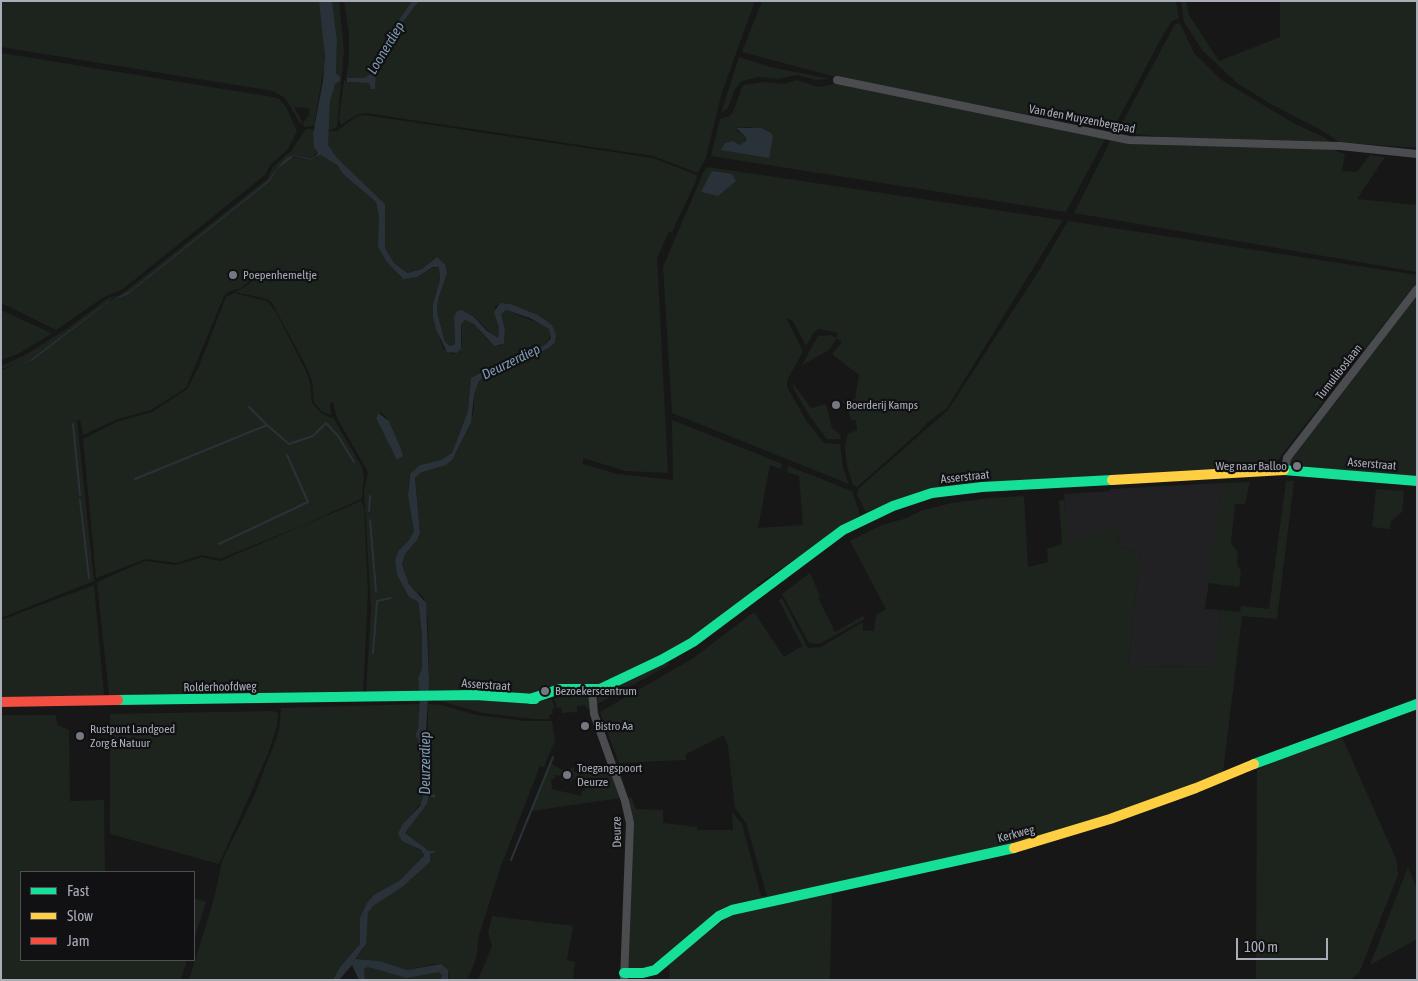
<!DOCTYPE html>
<style>
body{margin:0}
#map{position:relative;width:1418px;height:981px;overflow:hidden;background:#171717;font-family:"Asap Condensed",sans-serif}
canvas{display:block}
.frame{position:absolute;inset:0;border:2px solid #a8adb8;pointer-events:none}
.legend{position:absolute;left:20px;top:871px;width:175px;height:90px;box-sizing:border-box;background:#111113;border:1px solid #4d4f55;margin:0;padding:6px 9px;list-style:none;font-size:15px;color:#a8adb8}
.legend li{display:flex;align-items:center;gap:10px;height:25px}
.legend b{width:25px;border:1px solid #4d4f55}
.scale{position:absolute;left:1236px;top:938px;width:92px;height:22px;box-sizing:border-box;border:2px solid #a8adb8;border-top:0;padding-left:6px;font-size:15px;line-height:18px;white-space:nowrap;color:#a8adb8;-webkit-text-stroke:4px #111113;paint-order:stroke}
</style>
<div id="map">
<canvas width="1418" height="981"></canvas>
<div class="frame"></div>
<ul class="legend">
<li><b style="height:6px;background:#16e098"></b>Fast</li>
<li><b style="height:6px;background:#ffcf43"></b>Slow</li>
<li><b style="height:6px;background:#f24e42"></b>Jam</li>
</ul>
<div class="scale">100 m</div>
</div>
<script>
const c = document.querySelector('canvas').getContext('2d');
c.lineJoin = 'round';
function paint(path, color) {
  c.fillStyle = color;
  c.fill(path, 'evenodd');
}
function shape(rows) {
  const path = new Path2D();
  for (const r of rows) {
    path.moveTo(r[0], r[1]);
    for (let i = 2; i < r.length; i += 2) path.lineTo(r[i], r[i + 1]);
  }
  return path;
}
function stroke(path, color, width, dash) {
  c.strokeStyle = color;
  c.lineWidth = width;
  c.lineCap = dash ? 'butt' : 'round';
  c.setLineDash(dash || []);
  c.stroke(path);
}
function write(font, color, halo, rows, align = 'center') {
  c.font = font + ' "Asap Condensed",sans-serif';
  c.lineWidth = 4.5;
  c.setLineDash([]);
  c.textBaseline = 'middle';
  c.strokeStyle = halo;
  c.fillStyle = color;
  for (const [text, x, y, turn = 0] of rows) {
    c.save();
    c.translate(x, y);
    c.rotate((+turn || 0) * Math.PI / 180);
    c.textAlign = isNaN(turn) ? turn : align;
    if (halo) c.strokeText(text, 0, 0);
    c.fillText(text, 0, 0);
    c.restore();
  }
}
const built = shape([
 [1223,483,1205,609,1221,610,1215,667,1128,666,1140,553,1118,547,1120,525,1068,542,1064,494,1110,491,1110,489]
]);
const green = shape([
 [1,1,319,1,323,23,325,61,314,126,304,127,303,123,309,115,309,108,294,107,303,123,300,123,285,98,273,91,1,47],
 [332,1,339,1,344,51,337,127,331,130,328,129,330,102,335,84,340,81,340,77,336,73,337,40],
 [344,1,412,1,387,37,372,74,364,78,346,79,349,59,349,34],
 [419,1,755,1,722,92,706,157,698,173,653,156,365,113,356,115,341,125,339,119,344,80,351,83,369,83,375,88,376,73,399,27],
 [762,1,1176,1,1179,18,1172,21,1164,33,1112,131,836,77,742,52],
 [1181,1,1186,1,1189,15,1219,61,1280,37,1280,1,1417,1,1417,148,1339,142,1323,131,1269,103,1237,83,1202,50,1184,22],
 [1180,23,1194,53,1220,79,1295,124,1326,138,1330,143,1182,139,1117,132,1175,24],
 [1,53,273,97,279,99,286,107,297,131,288,149,270,165,266,174,123,289,104,297,56,330,1,303],
 [739,57,770,67,830,79,816,80,797,75,778,79,759,77,742,81,735,89,728,108,721,113],
 [797,80,818,87,840,83,1105,139,1066,212,711,156,720,119,729,116,733,112,743,85,765,82,784,84],
 [752,127,769,158,725,143,733,141,739,145,744,143,746,137,737,131,736,128],
 [365,115,653,158,697,175,696,181,672,232,669,232,657,258,668,473,626,471,583,458,583,464,617,474,673,480,672,420,783,464,780,469,770,465,758,528,803,525,799,476,787,472,788,466,852,491,860,515,757,585,759,589,682,646,598,686,574,684,527,696,427,691,429,681,428,621,424,598,409,584,402,565,405,554,417,540,420,533,415,477,420,473,438,468,452,460,470,426,474,409,474,395,479,381,486,375,532,357,550,348,556,339,552,325,538,315,511,304,500,303,495,307,499,328,498,338,494,337,476,318,462,310,457,311,454,318,455,344,449,346,445,342,437,312,438,299,447,273,445,264,437,257,422,269,407,273,394,263,385,248,385,204,337,158,328,145,328,131,337,131,357,116],
 [306,129,313,129,314,145,318,152,312,158,316,158,321,155,334,162,343,174,376,202,379,217,380,251,401,278,417,277,433,268,439,267,440,280,433,304,433,317,443,348,453,354,459,352,462,344,461,324,465,320,474,324,491,344,500,346,504,344,505,329,501,314,506,310,543,325,549,329,551,335,546,344,525,356,495,365,471,378,468,411,452,453,441,460,420,465,409,476,408,496,414,531,409,540,398,551,395,563,397,575,409,597,418,602,420,606,422,635,422,668,418,678,420,691,366,694,371,608,364,491,368,472,337,418,333,402,330,403,331,415,322,412,314,402,312,381,307,368,272,303,267,299,235,292,248,285,259,273,241,288,228,292,224,296,186,388,151,410,118,419,83,435,80,420,77,420,94,581,1,618,1,370,33,360,111,300,127,295,270,181,277,169,290,158,296,157,307,160,310,159,294,155,275,169,269,180,130,291,111,299,30,360,1,369,1,366,25,355,68,328,108,298,120,295,132,286,267,179,273,167,291,151],
 [381,413,387,418,391,425,403,456,398,458,376,418,377,414],
 [1111,140,1163,145,1334,148,1335,151,1345,154,1342,171,1357,172,1370,155,1385,157,1357,199,1417,205,1417,272,1074,213],
 [708,167,1063,220,947,408,928,422,918,433,857,487,853,485,847,466,845,446,848,434,857,430,856,420,852,420,844,403,841,401,855,399,859,375,832,354,842,342,837,338,829,350,802,365,818,336,831,335,836,338,838,333,819,329,814,332,806,346,793,321,786,318,803,351,787,381,787,387,807,422,824,443,840,444,843,468,849,484,672,413,663,267,704,171],
 [1068,221,1417,275,1417,282,1273,466,967,484,923,491,866,512,857,495,858,489,948,410,1038,272],
 [234,293,267,301,276,312,305,369,310,383,312,403,321,413,334,419,362,467,364,476,362,496,361,499,304,525,220,559,202,555,177,563,146,559,96,578,83,439,116,422,152,412,187,389,199,366,226,297],
 [1417,295,1416,477,1291,465,1288,461],
 [1,310,49,332,51,334,18,354,1,360],
 [792,382,811,408,826,404,832,428,840,434,841,439,827,439,823,434,809,415,794,390],
 [1286,481,1294,481,1277,619,1242,616,1223,772,1200,784,1019,844,730,909,650,970,629,968,627,964,629,798,631,797,636,809,663,810,663,823,697,827,697,830,733,830,732,812,742,824,761,896,767,896,746,823,735,808,728,747,724,735,686,754,686,760,619,763,600,712,692,659,754,612,784,657,802,646,779,600,782,598,808,648,821,647,863,622,863,630,874,631,876,615,886,609,850,541,882,525,907,518,923,510,952,503,990,498,1024,496,1028,567,1048,562,1047,549,1062,544,1059,501,1064,500,1069,541,1120,525,1124,532,1119,533,1118,547,1140,553,1128,666,1214,667,1221,610,1240,612,1241,606,1269,609],
 [1250,482,1245,504,1235,504,1231,543,1238,552,1237,564,1241,572,1239,587,1208,583,1223,483],
 [1376,489,1404,491,1402,512,1391,521,1390,529,1372,527],
 [361,501,364,507,368,593,363,694,336,691,304,694,109,695,97,583,99,581,145,561,176,565,202,557,220,561],
 [810,573,820,596,818,598,835,632,863,616,865,619,819,644,809,643,782,594],
 [94,585,104,695,1,699,1,620],
 [667,661,669,665,596,705,598,696,601,692],
 [582,693,589,698,590,708,587,709,585,705,577,706,577,712,562,713,561,708,557,708,554,699,565,694],
 [432,699,539,701,552,699,555,708,552,709,553,714,549,715,549,719,535,719,483,713],
 [420,704,418,732,415,738,418,738,423,800,400,829,400,838,422,852,423,858,396,883,375,894,360,926,362,935,360,944,340,967,333,980,189,980,214,899,222,861,255,794,279,731,281,708],
 [428,704,442,705,476,715,526,721,552,721,555,741,544,767,540,766,501,866,479,935,476,959,467,980,448,980,449,975,443,965,435,964,407,970,380,961,355,959,363,949,368,913,373,906,425,866,430,862,429,854,437,851,429,851,405,833,427,804,429,797,435,796,429,793,427,772],
 [274,711,274,713,278,712,277,726,268,754,219,864,110,834,110,714],
 [1,715,56,715,57,725,69,730,70,801,104,800,105,872,21,872,21,960,187,960,181,980,1,980],
 [1342,737,1396,859,1398,875,1359,973,1350,980,1256,980,1257,770,1292,754],
 [549,763,565,771,564,780,561,781,562,776,555,775,554,779,551,779,552,789,581,796,582,791,585,791,584,781,573,779,570,783,570,769,574,767,574,772,599,771,599,766,608,766,621,798,531,811],
 [1408,867,1417,889,1417,939,1370,965],
 [832,892,830,980,670,980,669,963,729,916],
 [194,898,206,902,194,940],
 [492,916,573,926,567,960,575,962,573,980,478,980,492,946,488,933],
 [368,967,406,978,436,971,441,972,442,975,440,980,365,980,364,969]
]);
const water = shape([
 [319,1,332,1,337,40,336,73,340,77,340,81,335,84,330,102,328,145,337,158,385,204,385,248,394,263,407,273,422,269,437,257,445,264,447,273,438,299,437,312,445,342,450,346,455,344,454,317,457,311,462,310,474,317,487,331,498,338,499,328,494,312,500,303,511,304,538,315,552,325,556,335,555,342,549,348,532,357,486,375,479,381,474,395,471,423,452,460,446,465,420,473,415,478,420,533,417,540,405,554,402,565,409,584,426,603,429,681,426,730,427,772,429,793,435,795,435,798,429,796,427,804,405,833,429,851,437,851,430,854,430,862,402,887,373,906,368,913,366,944,355,959,380,961,407,970,441,964,448,970,448,980,440,980,442,975,439,972,406,978,368,967,364,969,365,980,359,980,352,965,339,980,333,980,340,967,360,944,360,918,367,903,375,894,399,881,424,856,421,850,402,841,398,834,402,825,420,806,423,797,418,738,415,737,418,729,420,698,418,678,422,668,422,635,419,605,418,602,409,597,397,575,395,561,398,551,409,540,414,531,408,496,410,474,420,465,441,460,452,453,468,411,471,378,495,365,524,356,546,344,551,338,549,329,530,318,506,310,501,314,505,329,504,344,494,346,474,324,465,320,461,324,461,349,457,353,447,352,436,329,433,317,433,304,440,280,439,267,433,267,417,277,403,279,387,262,378,247,379,217,376,202,343,174,337,165,321,155,309,160,294,156,277,169,270,181,127,295,111,300,33,360,1,370,30,360,107,302,130,291,269,180,275,170,287,158,294,155,310,159,317,155,318,152,314,147,313,134,323,81,325,57],
 [412,1,419,1,399,27,376,73,375,89,371,89,369,83,347,82,347,78,364,78,371,74,387,37],
 [736,128,761,128,771,133,773,137,769,158,721,150,725,143,733,141,739,145,746,141,746,137],
 [712,171,732,174,736,181,718,196,701,192],
 [378,413,389,421,401,449,403,456,397,460,376,418]
]);
const stream = shape([
 [249,407,267,425],
 [73,424,80,495],
 [135,479,267,425,289,444,313,436,326,423,338,436,354,462],
 [80,500,89,578],
 [369,511,370,496],
 [370,520,376,591],
 [219,544,308,502,287,455],
 [373,653,377,601,391,598],
 [511,860,553,757]
]);
const street = shape([
 [837,80,1129,140,1340,146,1417,154],
 [1285,470,1287,458,1417,289],
 [592,691,594,714,625,801,630,823,624,980]
]);
const fast = shape([
 [1284,470,1417,481],
 [530,699,560,689,600,689,661,660,693,642,843,530,893,506,932,493,982,487,1112,480],
 [118,700,475,695,535,699],
 [1254,764,1417,704],
 [624,973,643,973,655,970,719,916,732,910,1014,848]
]);
const slow = shape([
 [1112,480,1284,470],
 [1014,848,1110,819,1196,788,1254,764]
]);
const jam = shape([
 [1,702,118,700]
]);
const markers = [
 [233,275,5,"#757880"],
 [836,405,5,"#757880"],
 [1297,466,5,"#757880"],
 [545,691,5,"#757880"],
 [585,726,5,"#757880"],
 [80,736,5,"#757880"],
 [567,775,5,"#757880"]
];
const streetNames = [
 ["Van den Muyzenbergpad",1082,119,11],
 ["Tumuliboslaan",1339,372,-52],
 ["Asserstraat",1372,464,5],
 ["Asserstraat",965,477,-6],
 ["Asserstraat",486,685,4],
 ["Rolderhoofdweg",220,687,-1],
 ["Deurze",617,832,-91],
 ["Kerkweg",1016,834,-15]
];
const poiNames = [
 ["Poepenhemeltje",243,275],
 ["Boerderij Kamps",846,405],
 ["Weg naar Balloo",1287,466,"right"],
 ["Bezoekerscentrum",555,691],
 ["Bistro Aa",595,726],
 ["Rustpunt Landgoed",90,729],
 ["Zorg & Natuur",90,743],
 ["Toegangspoort",577,768],
 ["Deurze",577,782]
];
const waterNames = [
 ["Loonerdiep",386,48,-59],
 ["Deurzerdiep",511,362,-26],
 ["Deurzerdiep",426,763,-90]
];
paint(built, '#212123');
paint(green, '#1d241e');
paint(water, '#2a3239');
stroke(stream, '#2a3239', 2);
stroke(street, '#4b4c50', 8);
stroke(fast, '#16e098', 10);
stroke(slow, '#ffcf43', 10);
stroke(jam, '#f24e42', 10);
for (const [x, y, r, color] of markers) {
  const dot = new Path2D();
  dot.arc(x, y, r, 0, 2 * Math.PI);
  c.fillStyle = color;
  c.fill(dot);
  stroke(dot, '#111113', 2);
}
write('12px', '#a8adb8', '#111113', streetNames);
write('12px', '#a8adb8', '#111113', poiNames, 'left');
write('italic 14px', '#7f9bb3', '#111113', waterNames);
</script>
